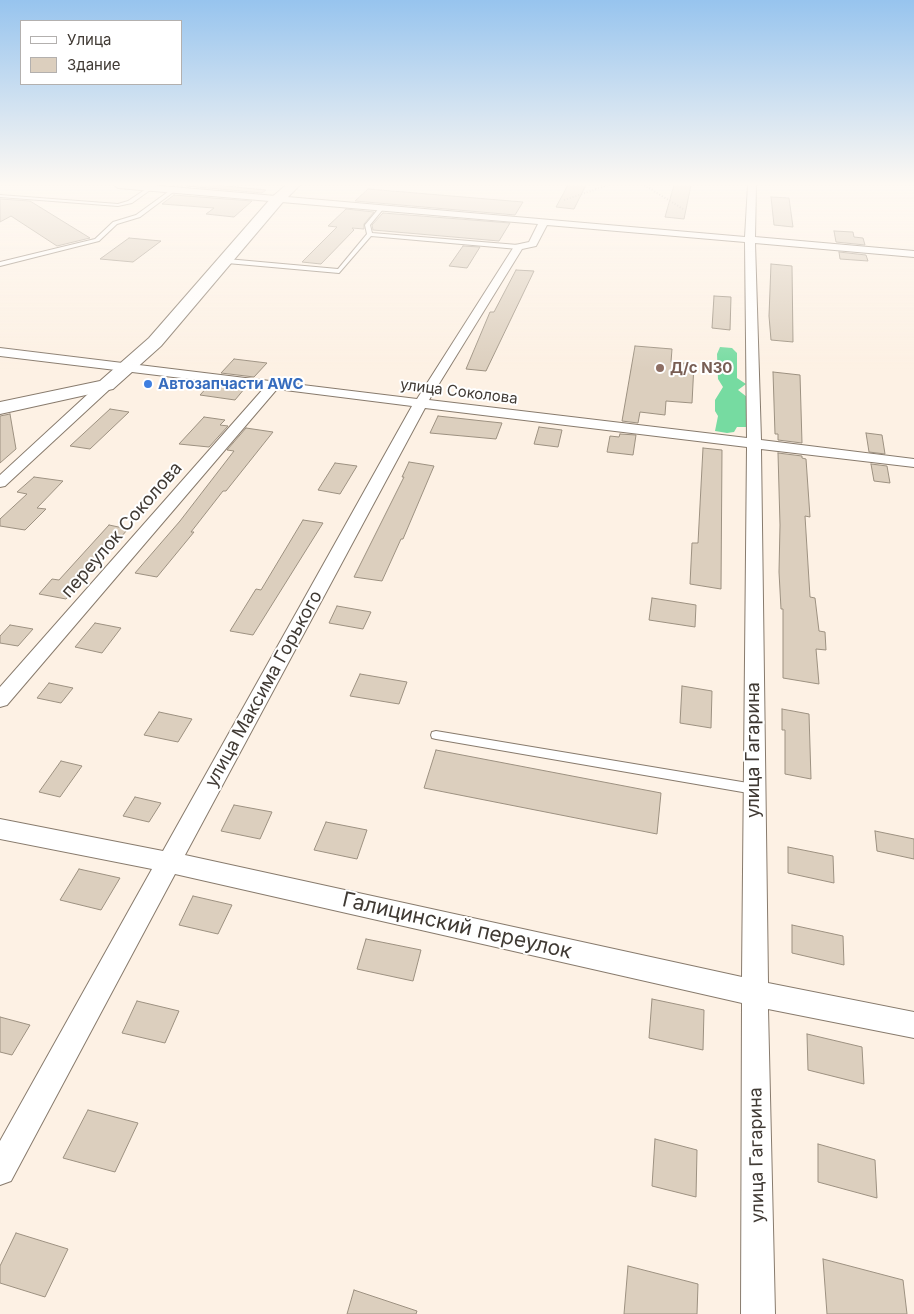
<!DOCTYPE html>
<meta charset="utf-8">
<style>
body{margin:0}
#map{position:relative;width:914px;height:1314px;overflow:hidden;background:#fdf1e4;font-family:Inter,sans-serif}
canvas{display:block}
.legend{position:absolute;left:20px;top:20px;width:162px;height:65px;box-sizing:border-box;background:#fff;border:1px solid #b3b0ae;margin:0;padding:6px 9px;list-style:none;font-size:15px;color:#403a34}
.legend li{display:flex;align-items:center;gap:10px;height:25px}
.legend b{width:25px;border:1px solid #b3b0ae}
</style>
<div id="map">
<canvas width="914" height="1314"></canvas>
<ul class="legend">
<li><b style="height:6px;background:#fff"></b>Улица</li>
<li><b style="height:14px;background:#dccfbe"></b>Здание</li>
</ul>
</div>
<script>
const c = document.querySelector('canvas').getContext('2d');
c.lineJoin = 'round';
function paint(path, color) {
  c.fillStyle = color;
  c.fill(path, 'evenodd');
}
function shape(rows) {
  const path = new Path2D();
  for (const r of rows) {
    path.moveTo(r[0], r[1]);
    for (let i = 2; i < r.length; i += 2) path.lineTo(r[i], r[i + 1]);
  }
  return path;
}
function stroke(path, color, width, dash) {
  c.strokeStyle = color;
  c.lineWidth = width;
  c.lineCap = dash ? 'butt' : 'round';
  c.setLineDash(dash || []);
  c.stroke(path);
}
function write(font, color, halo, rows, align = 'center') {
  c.font = font + ' Inter,sans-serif';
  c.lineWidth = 4;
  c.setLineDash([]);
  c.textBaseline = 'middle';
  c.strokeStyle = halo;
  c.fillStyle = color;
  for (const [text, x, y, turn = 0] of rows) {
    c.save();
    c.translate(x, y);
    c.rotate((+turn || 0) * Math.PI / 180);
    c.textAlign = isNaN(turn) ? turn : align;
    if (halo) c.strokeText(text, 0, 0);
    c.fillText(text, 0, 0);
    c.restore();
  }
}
const forest = shape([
 [720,347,732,348,737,353,737,378,746,384,738,390,747,397,749,411,746,413,752,427,737,427,734,432,727,433,715,431,718,416,715,411,715,400,723,387,718,379,717,354]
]);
const building = shape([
 [188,185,215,185,266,190,262,193,186,186,188,185],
 [568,185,586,185,574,209,556,207,568,185],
 [674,185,691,185,684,219,665,217,674,185],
 [368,189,523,202,515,215,355,201,368,189],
 [174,195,252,201,234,217,206,214,214,208,162,204,174,195],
 [771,197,789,198,793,227,774,225,771,197],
 [0,199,30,201,90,238,57,246,11,216,0,222,0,199],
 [346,209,374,212,364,224,364,229,352,228,354,230,321,264,302,262,337,227,328,226,346,209],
 [383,213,510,223,499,241,373,230,372,225,383,213],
 [834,231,853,232,854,237,863,238,865,245,836,242,834,231],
 [129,238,161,241,133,262,100,259,129,238],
 [463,246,480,247,467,268,449,266,463,246],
 [839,252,866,255,868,261,840,259,839,252],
 [771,264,792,266,793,342,771,340,769,316,771,264],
 [516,270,534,271,486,371,466,369,490,312,494,312,516,270],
 [714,296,731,297,730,330,712,328,714,296],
 [635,346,672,349,671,362,694,364,692,403,666,401,665,415,640,412,638,423,622,421,635,346],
 [234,359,267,363,254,377,221,373,234,359],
 [773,372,800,375,802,443,778,440,778,434,775,434,773,372],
 [211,383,245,388,235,400,200,395,211,383],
 [110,409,129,412,90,449,70,446,110,409],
 [10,414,16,449,0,463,0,416,10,414],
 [438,416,483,421,502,423,496,439,430,433,438,416],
 [204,417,225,420,220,425,228,426,209,447,179,444,204,417],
 [539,427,562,430,558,447,534,444,539,427],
 [246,428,273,432,226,491,223,491,191,532,194,532,157,577,135,573,180,521,234,451,227,450,246,428],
 [866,433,882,435,885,454,869,452,866,433],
 [620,434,636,435,633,455,607,452,610,436,619,437,620,434],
 [703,448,722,450,721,589,690,584,692,543,698,543,703,448],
 [778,453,802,456,802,458,806,459,810,517,805,516,810,597,815,598,819,631,825,632,826,650,816,649,819,684,783,678,783,609,781,609,779,572,780,525,778,453],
 [409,462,434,466,403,539,401,539,382,581,354,577,404,477,402,477,409,462],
 [335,463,357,466,340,494,318,490,335,463],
 [871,464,887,466,890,483,874,481,871,464],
 [34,477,63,481,37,508,46,509,25,530,0,526,0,519,27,494,17,492,34,477],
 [303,520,323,523,253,635,230,631,256,589,261,590,303,520],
 [109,525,128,529,66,599,39,594,52,579,59,580,109,525],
 [652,598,696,605,695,627,649,620,652,598],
 [337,606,371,612,363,629,329,623,337,606],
 [95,623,121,628,102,653,75,647,95,623],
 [10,625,33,629,18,646,0,643,0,636,10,625],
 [360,674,407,682,399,704,350,696,360,674],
 [49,683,73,688,61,703,37,698,49,683],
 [682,686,712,691,711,728,680,723,682,686],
 [782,709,809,714,811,779,785,774,785,730,782,730,782,709],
 [159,712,192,719,178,742,144,735,159,712],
 [436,750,661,793,657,834,424,788,436,750],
 [61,761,82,766,60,797,39,792,61,761],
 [135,797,161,803,149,822,123,816,135,797],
 [234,805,272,812,260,839,221,831,234,805],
 [326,822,367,830,357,859,314,850,326,822],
 [875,831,914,839,914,859,877,851,875,831],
 [788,847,833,856,834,883,788,873,788,847],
 [79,869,120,878,101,910,60,900,79,869],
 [193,896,232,905,218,934,179,925,193,896],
 [792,925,843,936,844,965,792,953,792,925],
 [366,939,421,950,413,981,357,969,366,939],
 [652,999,704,1010,703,1050,649,1038,652,999],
 [137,1001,179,1011,165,1043,122,1033,137,1001],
 [0,1017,30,1025,12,1055,0,1052,0,1017],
 [807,1034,862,1047,864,1084,808,1070,807,1034],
 [88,1110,138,1123,115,1172,63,1158,88,1110],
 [655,1139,697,1150,696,1197,652,1186,655,1139],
 [818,1144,875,1160,877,1198,818,1182,818,1144],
 [16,1233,68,1249,45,1297,0,1283,0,1266,16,1233],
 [823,1259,903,1280,907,1314,827,1314,823,1259],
 [628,1266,698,1284,697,1314,624,1314,628,1266],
 [354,1290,417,1311,416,1314,347,1314,354,1290]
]);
const path = shape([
 [644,185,683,209],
 [564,200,609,185]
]);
const lane = shape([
 [149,187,153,188,132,203,118,206,0,197,0,195,118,204,128,201,149,187],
 [172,189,176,190,140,217,117,224,99,241,0,266,0,262,95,239,113,222,136,215,172,189],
 [380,207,384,208,370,225,372,233,518,245,521,247,518,249,371,236,339,273,227,263,224,261,227,259,338,269,367,234,365,225,380,207],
 [436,731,754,784,758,786,760,789,758,792,754,794,436,739,432,738,431,735,432,732,436,731]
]);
const street = shape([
 [114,185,150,185,745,237,748,185,756,185,755,237,914,251,914,257,755,243,761,440,914,459,914,467,761,449,768,983,914,1012,914,1038,768,1009,775,1314,741,1314,742,1003,175,874,11,1181,0,1185,0,1141,152,869,0,839,0,819,163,851,412,406,277,389,7,705,0,707,0,687,264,388,0,356,0,348,417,399,515,245,529,242,538,224,118,188,114,185],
 [547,225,745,242,747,438,429,400,522,249,536,246,547,225],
 [425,408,747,447,742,977,185,855,425,408],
 [106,381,112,385,111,388,5,486,0,487,0,475,101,382,106,381]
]);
const primary = shape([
 [286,185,300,185,282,203,161,346,113,389,0,414,0,402,100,381,149,338,272,197,286,185]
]);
const markers = [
 [660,368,5,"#8d6e63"],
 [148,384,5,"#3f7fe0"]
];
const farEducationnames = [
 ["Д/с N30",670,368]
];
const farShopnames = [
 ["Автозапчасти AWC",158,384]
];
const farStreetnames = [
 ["улица Соколова",459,392,7]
];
const streetNames = [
 ["переулок Соколова",122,530,-49],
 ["улица Максима Горького",264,689,-61],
 ["улица Гагарина",754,750,-90],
 ["улица Гагарина",757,1155,-91]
];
const nearStreetnames = [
 ["Галицинский переулок",457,926,13]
];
paint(forest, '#76dba1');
paint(building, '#dccfbe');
stroke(building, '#9d9181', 1);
stroke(lane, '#887b6d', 2);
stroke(street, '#887b6d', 2);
stroke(primary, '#887b6d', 2);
stroke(path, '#a89e95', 2, [1, 2]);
paint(lane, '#fff');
paint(street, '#fff');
paint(primary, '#fff');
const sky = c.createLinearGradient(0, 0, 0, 369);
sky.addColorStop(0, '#97c4ee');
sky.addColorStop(0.5, '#fef9f3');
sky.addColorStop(1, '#fef9f300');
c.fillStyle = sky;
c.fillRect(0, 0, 914, 369);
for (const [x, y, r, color] of markers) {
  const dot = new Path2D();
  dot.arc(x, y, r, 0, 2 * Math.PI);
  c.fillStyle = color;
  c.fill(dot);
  stroke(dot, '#fff', 2);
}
write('bold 15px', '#785e54', '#fff', farEducationnames, 'left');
write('bold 15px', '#366cbe', '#fff', farShopnames, 'left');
write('15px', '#403a34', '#fff', farStreetnames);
write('18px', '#403a34', '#fff', streetNames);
write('21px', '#403a34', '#fff', nearStreetnames);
</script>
